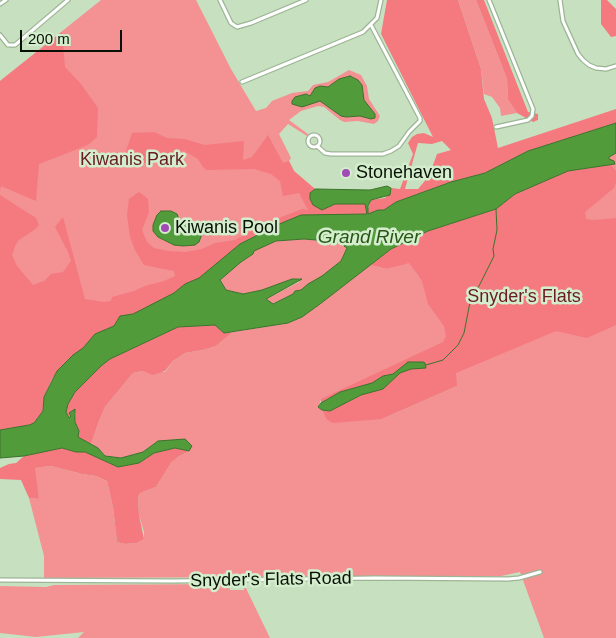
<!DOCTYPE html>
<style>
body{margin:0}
#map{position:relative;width:616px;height:638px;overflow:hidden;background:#c7e1c0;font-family:Arial,sans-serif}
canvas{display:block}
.scale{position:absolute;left:20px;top:30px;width:102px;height:22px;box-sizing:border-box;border:2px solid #081106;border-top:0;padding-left:6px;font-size:15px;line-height:18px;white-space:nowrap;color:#081106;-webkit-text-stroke:4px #d4eecd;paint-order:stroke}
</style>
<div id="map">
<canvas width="616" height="638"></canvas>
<div class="scale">200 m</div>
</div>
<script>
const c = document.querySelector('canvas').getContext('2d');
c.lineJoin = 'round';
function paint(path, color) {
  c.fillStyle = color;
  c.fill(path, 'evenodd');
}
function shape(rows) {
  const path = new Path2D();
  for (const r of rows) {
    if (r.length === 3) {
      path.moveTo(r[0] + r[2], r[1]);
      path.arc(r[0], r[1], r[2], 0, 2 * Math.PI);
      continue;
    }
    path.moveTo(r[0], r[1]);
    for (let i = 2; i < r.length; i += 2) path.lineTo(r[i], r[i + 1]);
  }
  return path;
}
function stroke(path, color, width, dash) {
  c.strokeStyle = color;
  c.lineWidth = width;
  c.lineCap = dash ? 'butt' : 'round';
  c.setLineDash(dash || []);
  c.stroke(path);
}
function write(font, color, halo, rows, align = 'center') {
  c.font = font + ' Arial,sans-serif';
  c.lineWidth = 5;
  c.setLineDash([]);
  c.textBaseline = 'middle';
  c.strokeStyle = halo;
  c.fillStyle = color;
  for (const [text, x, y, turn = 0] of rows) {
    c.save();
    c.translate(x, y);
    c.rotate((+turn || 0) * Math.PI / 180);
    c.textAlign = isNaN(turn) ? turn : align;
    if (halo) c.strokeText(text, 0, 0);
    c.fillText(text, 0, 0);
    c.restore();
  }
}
const green = shape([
 [101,0,196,0,231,69,256,111,266,108,272,101,292,93,308,91,313,85,328,82,349,70,361,75,367,86,369,99,380,116,378,121,374,124,358,121,344,122,340,120,324,107,318,106,301,111,289,120,308,134,307,136,288,124,279,134,291,158,289,161,294,171,315,189,310,193,335,216,313,215,308,211,52,379,44,397,0,430,0,81],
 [458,0,476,0,507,79,508,100,517,113,501,116,500,108,492,97,484,94,481,69],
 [616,153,616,638,544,638,520,572,501,576,44,578,44,556,29,498,39,499,34,468,51,466,82,474,96,476,107,481,113,507,117,542,125,544,137,543,144,539,144,532,139,515,138,497,140,493,156,487,171,463,178,457,189,451,158,441,143,452,121,458,105,456,98,448,91,444,99,421,105,407,133,373,143,371,165,372,173,361,185,353,203,350,216,346,233,332,289,323,302,317,320,304,370,265,387,269,409,262,419,277,496,209,609,159,609,157],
 [457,386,382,419,326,419,322,410,319,407,321,399],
 [337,238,345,239,347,248,341,261,326,274,301,290,295,291,293,294,272,304,266,299,299,282,300,278,292,280,262,290,243,294,226,290,220,280,241,262,253,254,254,250,276,241,304,239,316,240,325,245],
 [229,584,230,590,244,590,244,584,270,638,78,638,84,632,36,637,0,633,0,586,46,587,54,585]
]);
const forest = shape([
 [387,0,458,0,481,69,484,99,492,118,498,148,616,109,616,123,528,151,485,173,451,182,396,202,384,210,378,210,364,216,301,215,258,233,240,244,199,278,185,284,174,293,133,314,121,316,114,326,95,334,83,348,73,355,57,371,52,379,44,397,43,411,34,423,29,425,0,430,0,195,36,218,39,225,34,230,19,240,16,244,12,255,17,266,33,285,44,281,51,274,63,272,71,261,68,252,55,227,63,217,85,299,104,302,111,301,112,297,134,291,145,286,164,281,175,276,174,271,144,265,135,250,130,237,127,215,129,199,139,192,148,199,149,212,142,230,147,242,154,248,169,251,185,252,202,249,215,243,235,240,266,223,302,209,308,210,299,193,283,196,280,181,271,174,254,169,206,170,203,167,198,159,184,151,162,156,152,161,138,165,130,163,124,157,132,133,154,132,167,138,184,139,205,145,244,141,243,160,252,157,268,135,283,163,289,161,294,171,315,189,310,193,310,199,313,205,322,210,335,204,365,204,367,212,371,200,385,198,391,192,391,188,400,189,413,154,408,143,412,137,417,134,424,133,433,137,381,34],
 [442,141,451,150,437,154,429,176,418,189,405,189,418,143,432,144],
 [476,0,484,0,528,112,538,114,538,120,533,122,517,113,508,100,507,79],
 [601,0,607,0,616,9,616,36,611,37,601,24],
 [62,32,65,67,81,84,98,108,97,135,97,137,88,145,39,164,36,201,1,186,0,190,0,81],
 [611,165,616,171,616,182,614,188,585,212,586,219,594,220,616,218,616,325,587,338,556,331,456,373,457,386,382,419,333,423,326,419,322,410,330,411,361,395,383,389,400,373,411,369,426,368,409,362,393,374,383,376,372,383,340,392,321,403,321,399,443,342,446,336,444,326,428,304,422,281,409,263,387,269,370,265,391,249,428,231,496,209,515,194,536,184,568,171],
 [215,325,224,333,233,332,216,346,203,350,185,353,173,361,165,371,153,375,143,371,133,373,105,407,99,421,91,444,77,437,79,431,75,422,76,412,70,418,65,412,68,404,75,392,101,366,110,359,178,327],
 [62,448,76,452,85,452,118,467,139,463,154,453,175,448,189,451,178,457,171,463,156,487,140,493,138,497,139,515,144,539,137,543,125,544,117,542,113,507,107,481,96,476,82,474,51,466,35,468,39,499,29,498,21,480,0,479,0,468,9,464,16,463,24,456]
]);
const water = shape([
 [350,76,358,80,362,85,364,100,375,114,375,118,371,119,360,116,346,117,341,116,320,101,302,107,292,104,292,101,295,97,306,94,310,96,315,88,320,86,328,87,339,79,350,76],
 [616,123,616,153,609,157,609,159,614,161,615,164,568,171,515,194,496,209,428,231,391,249,320,304,302,317,288,323,224,333,215,325,178,327,110,359,101,366,75,392,68,404,66,412,69,418,71,416,69,413,75,409,75,422,79,431,78,437,98,448,105,456,121,458,143,452,158,441,185,439,192,446,189,451,175,448,154,453,139,463,118,467,85,452,76,452,62,448,24,456,0,458,0,430,29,425,34,423,43,411,44,397,57,371,73,355,83,348,95,334,114,326,120,316,133,314,174,293,185,284,199,278,240,244,277,225,301,215,367,214,365,204,335,204,322,210,313,205,310,199,310,193,315,189,370,190,387,186,391,188,390,195,371,200,368,206,368,214,378,210,384,210,396,202,451,182,485,173,528,151,616,123],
 [337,238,341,238,341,240,345,240,344,246,347,248,341,261,322,276,308,284,301,290,295,291,293,294,273,304,266,299,302,279,292,279,262,290,243,294,226,290,220,280,241,262,253,254,254,251,276,241,304,239,316,240,328,245,330,240,337,238],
 [161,211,171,211,177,214,179,219,176,227,177,230,180,229,185,223,191,222,200,225,202,234,199,242,195,245,183,246,174,245,158,237,153,231,153,225,157,215,161,211],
 [408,362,423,362,425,363,426,368,411,369,400,373,383,389,361,395,330,411,322,410,318,407,321,403,340,392,372,383,383,376,393,374,408,362]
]);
const stream = shape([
 [426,365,443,360,458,345,464,333,471,297,479,286,494,256,493,249,497,230,496,209]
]);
const minor = shape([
 [220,0,231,23,237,27,251,23,306,0],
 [489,0,533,109,532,116,528,120,496,127],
 [560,0,563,21,578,54,583,60,589,65,596,68,606,69,616,66],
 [0,4,6,0],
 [0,35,8,45,15,45,68,0],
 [242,82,363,32,377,18,381,0],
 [314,141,6],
 [317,146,325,153,331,154,383,154,391,151,399,146,409,132,420,121,420,118,371,25],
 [0,580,174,581,374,578,508,579,519,578,540,572]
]);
const markers = [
 [346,173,5,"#a14ab7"],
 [165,228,5,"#a14ab7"]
];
const parkNames = [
 ["Kiwanis Park",132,160],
 ["Snyder's Flats",524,297]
];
const poiNames = [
 ["Stonehaven",356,173],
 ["Kiwanis Pool",175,228]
];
const streetNames = [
 ["Snyder's Flats Road",271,580,-1]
];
const waterNames = [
 ["Grand River",369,238]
];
paint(green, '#f39193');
paint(forest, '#f47a7f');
paint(water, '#529b3b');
stroke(water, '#3c722b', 1);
stroke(stream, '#3c722b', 1);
stroke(minor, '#9cb595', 5.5);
stroke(minor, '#fff', 3);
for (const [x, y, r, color] of markers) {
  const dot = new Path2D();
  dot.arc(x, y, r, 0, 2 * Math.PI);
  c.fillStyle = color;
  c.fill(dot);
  stroke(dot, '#d4eecd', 2);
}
write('18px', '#681c24', '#d4eecd', parkNames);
write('18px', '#081106', '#d4eecd', poiNames, 'left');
write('18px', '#081106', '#d4eecd', streetNames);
write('italic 19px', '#275716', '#d4eecd', waterNames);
</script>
